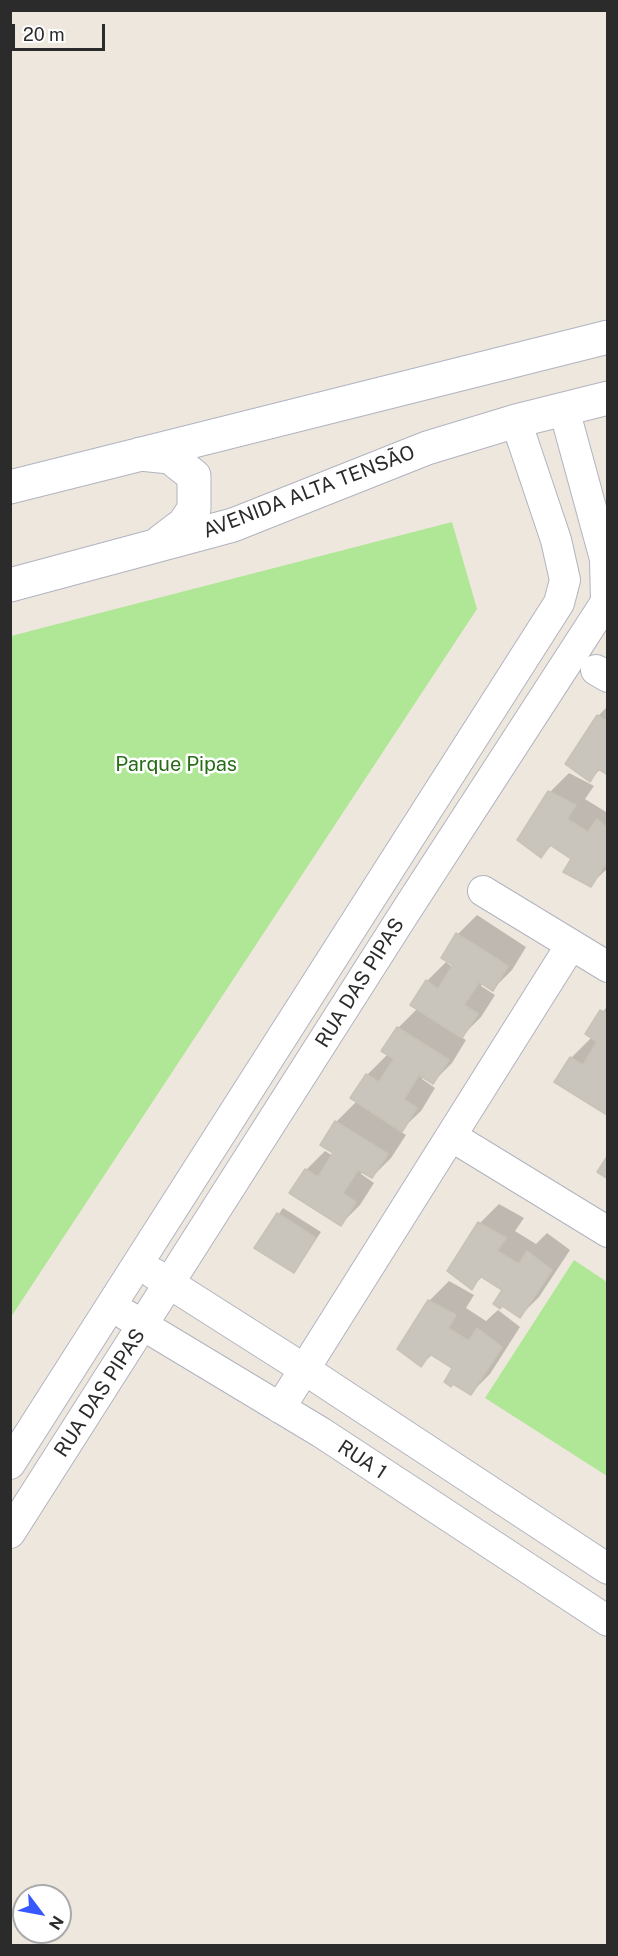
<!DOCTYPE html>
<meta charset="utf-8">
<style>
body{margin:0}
#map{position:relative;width:618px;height:1956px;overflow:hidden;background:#eee7dd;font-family:"Public Sans",sans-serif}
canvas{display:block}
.frame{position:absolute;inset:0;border:12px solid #2b2b2b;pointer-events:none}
.north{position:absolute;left:12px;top:1884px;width:60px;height:60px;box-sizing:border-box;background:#fff;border:2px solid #aaa;border-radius:50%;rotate:122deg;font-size:16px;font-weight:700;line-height:24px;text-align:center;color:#2b2b2b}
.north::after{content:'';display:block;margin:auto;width:21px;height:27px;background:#3858ff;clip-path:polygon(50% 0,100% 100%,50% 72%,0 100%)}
.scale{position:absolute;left:12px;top:24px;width:93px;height:27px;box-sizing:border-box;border:3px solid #2b2b2b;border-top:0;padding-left:8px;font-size:18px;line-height:21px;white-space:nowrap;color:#2b2b2b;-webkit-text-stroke:4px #fff;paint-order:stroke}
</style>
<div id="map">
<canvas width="618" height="1956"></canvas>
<div class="frame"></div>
<div class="north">N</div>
<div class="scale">20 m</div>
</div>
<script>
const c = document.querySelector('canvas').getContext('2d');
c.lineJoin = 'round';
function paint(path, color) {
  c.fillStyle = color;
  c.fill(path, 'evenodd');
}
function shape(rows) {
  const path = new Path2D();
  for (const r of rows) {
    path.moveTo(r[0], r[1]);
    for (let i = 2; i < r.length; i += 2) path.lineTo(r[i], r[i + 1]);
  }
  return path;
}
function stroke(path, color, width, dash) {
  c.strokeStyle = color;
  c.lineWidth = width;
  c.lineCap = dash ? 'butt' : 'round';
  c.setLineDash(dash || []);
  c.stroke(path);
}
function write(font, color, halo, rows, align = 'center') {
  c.font = font + ' "Public Sans",sans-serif';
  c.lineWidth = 5;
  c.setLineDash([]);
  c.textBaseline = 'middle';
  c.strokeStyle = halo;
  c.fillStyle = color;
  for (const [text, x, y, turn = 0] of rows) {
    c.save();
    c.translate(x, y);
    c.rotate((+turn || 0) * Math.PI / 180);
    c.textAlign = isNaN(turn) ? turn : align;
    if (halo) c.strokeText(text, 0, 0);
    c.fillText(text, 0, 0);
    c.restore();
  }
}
const green = shape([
 [452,522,477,609,11,1317,11,636],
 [574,1260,607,1282,607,1476,485,1398]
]);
const shadow = shape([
 [608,706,608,774,601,769,589,780,598,716],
 [569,773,594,786,585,799,606,812,608,811,608,868,590,885,573,859,552,845,541,856,519,840,550,792],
 [477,915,526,947,512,970,493,989,483,983,481,986,495,995,481,1017,461,1037,466,1040,452,1063,433,1082,424,1076,422,1079,435,1088,421,1111,400,1131,406,1135,391,1158,372,1177,363,1171,361,1174,374,1183,360,1205,341,1224,306,1170,325,1151,333,1156,336,1122,357,1101,367,1075,388,1054,398,1028,418,1008,427,981,446,962,454,968,458,934],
 [608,1005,608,1112,606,1113,571,1058,592,1037,587,1034],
 [499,1204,524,1218,515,1231,536,1244,547,1233,570,1250,539,1297,520,1316,504,1290,483,1276,471,1288,480,1223],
 [283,1208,321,1232,294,1272,256,1247],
 [449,1281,474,1295,466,1308,486,1321,498,1310,520,1327,490,1374,471,1393,454,1367,433,1354,421,1365,399,1348,430,1300]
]);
const building = shape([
 [597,715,608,722,608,775,598,769,590,782,565,764,597,715],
 [548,791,576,805,567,819,588,832,597,819,608,829,608,860,591,887,563,872,571,859,550,845,541,858,517,840,548,791],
 [456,933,508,966,493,991,479,982,464,1005,478,1014,462,1038,410,1005,426,980,438,989,453,965,441,958,456,933],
 [600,1010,608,1014,607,1115,554,1082,570,1057,583,1065,597,1042,585,1034,600,1010],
 [397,1027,449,1060,433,1084,419,1075,404,1099,417,1108,402,1132,350,1098,366,1074,379,1082,394,1059,381,1051,397,1027],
 [335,1121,388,1154,372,1178,358,1170,343,1193,356,1202,341,1226,289,1193,305,1169,318,1177,333,1153,320,1145,335,1121],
 [608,1155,608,1179,597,1172,608,1155],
 [277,1213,316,1238,294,1273,254,1248,277,1213],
 [478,1222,506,1238,497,1251,519,1264,527,1251,552,1270,520,1318,502,1306,500,1309,493,1304,502,1290,480,1276,472,1290,447,1271,478,1222],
 [428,1300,456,1315,448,1328,469,1341,477,1328,502,1347,471,1395,453,1384,451,1387,444,1382,452,1368,430,1354,421,1367,397,1349,428,1300]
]);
const minor = shape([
 [596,670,608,677],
 [483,891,608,967],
 [451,1136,608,1232],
 [153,1273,304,1369,608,1569],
 [126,1315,322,1433,608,1621],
 [280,1408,571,945],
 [10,1464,559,603,565,580,556,540,516,421],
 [10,1533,404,914,606,602,605,559,564,409]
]);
const tertiary = shape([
 [140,454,170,457,194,476,194,509,184,524,159,543],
 [10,487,608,337],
 [10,585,233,525,427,448,516,421,608,398]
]);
const streetNames = [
 ["AVENIDA ALTA TENSÃO",309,492,-21],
 ["RUA DAS PIPAS",360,983,-58],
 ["RUA DAS PIPAS",100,1393,-57],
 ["RUA 1",362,1460,33]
];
const parkNames = [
 ["Parque Pipas",176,765]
];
paint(green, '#b0e796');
paint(shadow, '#0003');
paint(building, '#c9c4bc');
stroke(building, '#c9c3b6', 1.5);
stroke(minor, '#b1b3c0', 32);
stroke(tertiary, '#b1b3c0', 35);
stroke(minor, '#fff', 30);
stroke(tertiary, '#fff', 33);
write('20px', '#2b2b2b', '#fff', streetNames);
write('20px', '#266d16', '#fff', parkNames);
</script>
